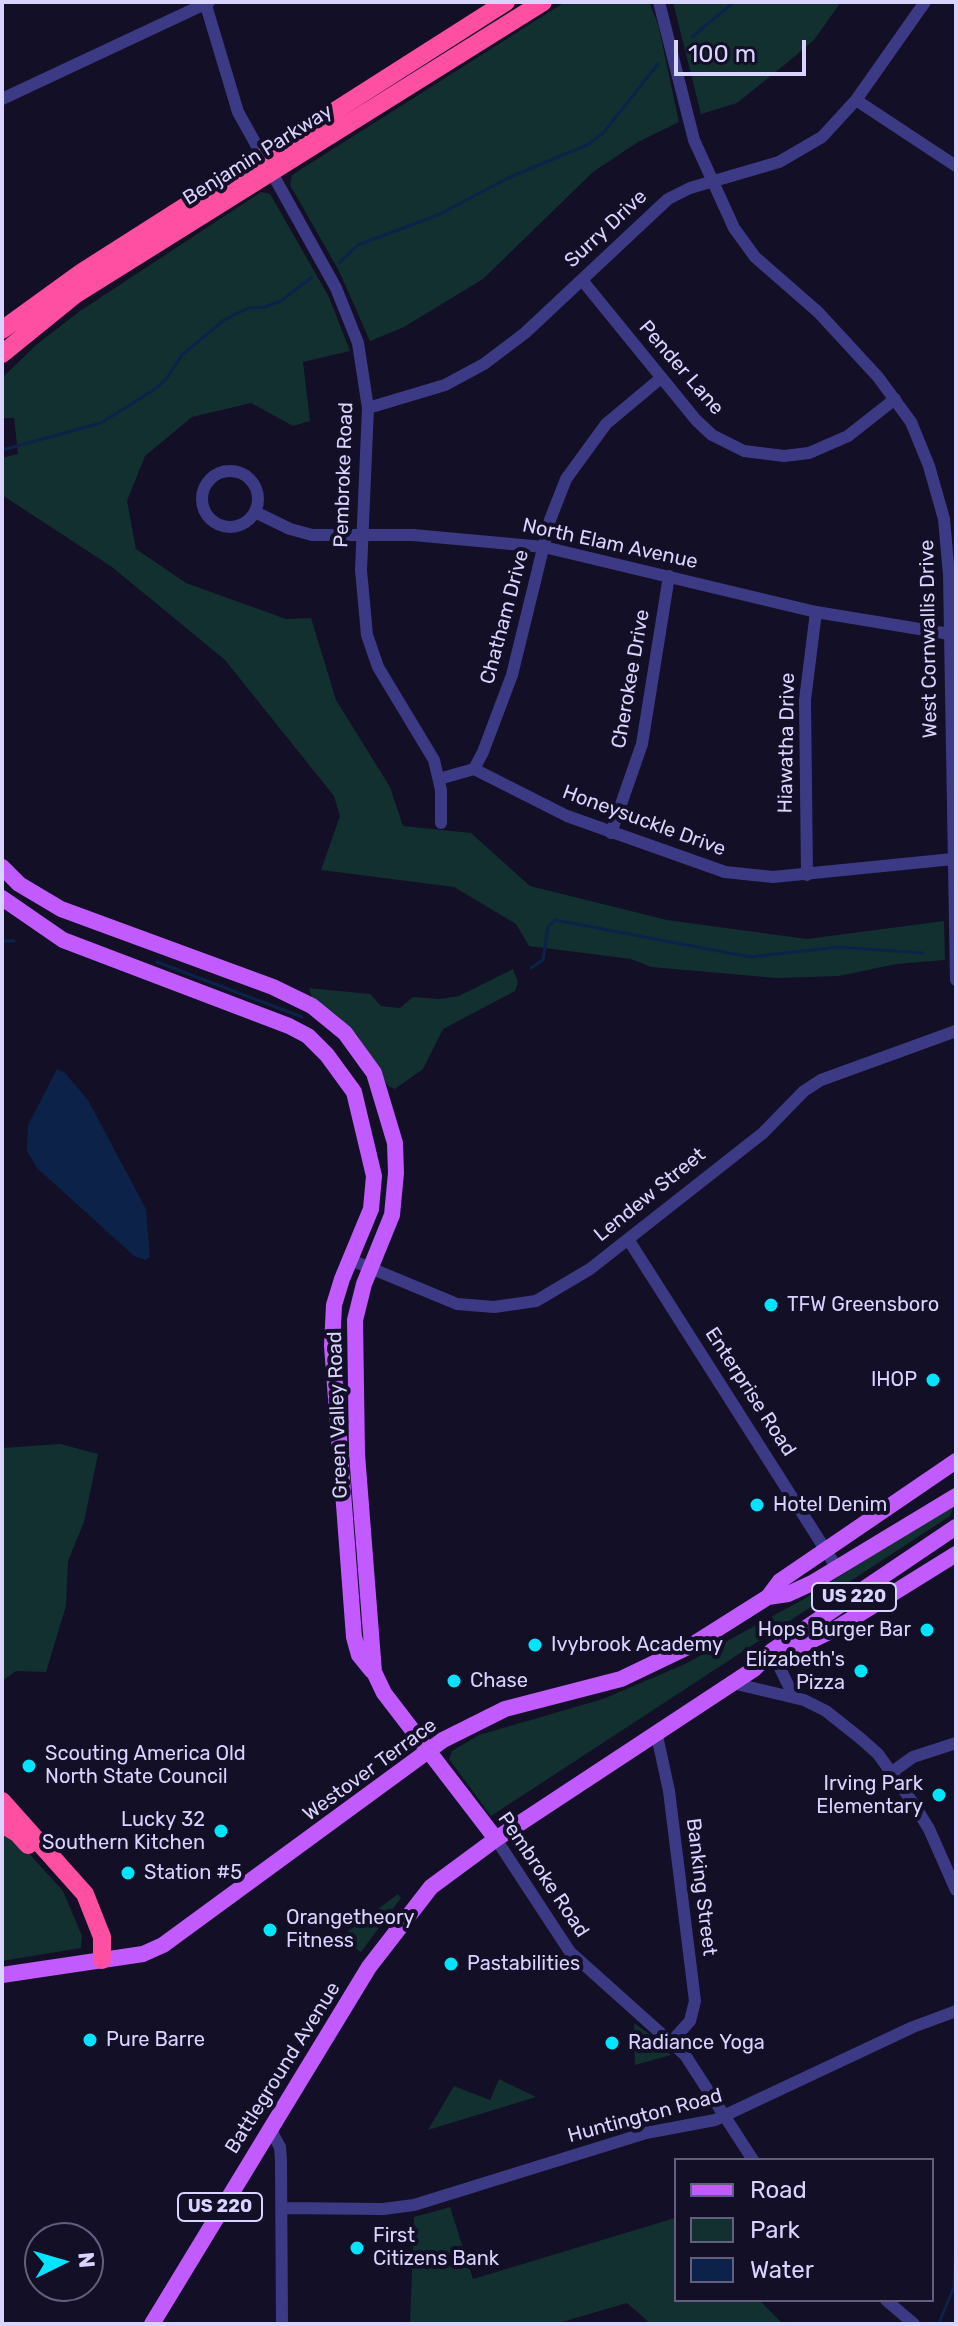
<!DOCTYPE html>
<style>
body{margin:0}
#map{position:relative;width:958px;height:2326px;overflow:hidden;background:#130f26;font-family:Rubik,sans-serif}
canvas{display:block}
.frame{position:absolute;inset:0;border:4px solid #d9d4ff;pointer-events:none}
.legend{position:absolute;left:674px;top:2158px;width:260px;height:144px;box-sizing:border-box;background:#130f26;border:2px solid #625e7d;margin:0;padding:10px 14px;list-style:none;font-size:24px;color:#d9d4ff}
.legend li{display:flex;align-items:center;gap:16px;height:40px}
.legend b{width:40px;border:2px solid #625e7d}
.north{position:absolute;left:24px;top:2222px;width:80px;height:80px;box-sizing:border-box;background:#130f26;border:2px solid #625e7d;border-radius:50%;rotate:85deg;font-size:22px;font-weight:700;line-height:32px;text-align:center;color:#d9d4ff}
.north::after{content:'';display:block;margin:auto;width:28px;height:36px;background:#00e5ff;clip-path:polygon(50% 0,100% 100%,50% 72%,0 100%)}
.scale{position:absolute;left:674px;top:40px;width:132px;height:36px;box-sizing:border-box;border:4px solid #d9d4ff;border-top:0;padding-left:10px;font-size:24px;line-height:28px;white-space:nowrap;color:#d9d4ff;-webkit-text-stroke:6px #130f26;paint-order:stroke}
</style>
<div id="map">
<canvas width="958" height="2326"></canvas>
<div class="frame"></div>
<ul class="legend">
<li><b style="height:10px;background:#c25bff"></b>Road</li>
<li><b style="height:22px;background:#12302f"></b>Park</li>
<li><b style="height:22px;background:#0c2248"></b>Water</li>
</ul>
<div class="north">N</div>
<div class="scale">100 m</div>
</div>
<script>
const c = document.querySelector('canvas').getContext('2d');
c.lineJoin = 'round';
function paint(path, color) {
  c.fillStyle = color;
  c.fill(path, 'evenodd');
}
function shape(rows) {
  const path = new Path2D();
  for (const r of rows) {
    if (r.length === 3) {
      path.moveTo(r[0] + r[2], r[1]);
      path.arc(r[0], r[1], r[2], 0, 2 * Math.PI);
      continue;
    }
    path.moveTo(r[0], r[1]);
    for (let i = 2; i < r.length; i += 2) path.lineTo(r[i], r[i + 1]);
  }
  return path;
}
function stroke(path, color, width, dash) {
  c.strokeStyle = color;
  c.lineWidth = width;
  c.lineCap = dash ? 'butt' : 'round';
  c.setLineDash(dash || []);
  c.stroke(path);
}
function write(font, color, halo, rows, align = 'center') {
  c.font = font + ' Rubik,sans-serif';
  c.lineWidth = 8;
  c.setLineDash([]);
  c.textBaseline = 'middle';
  c.strokeStyle = halo;
  c.fillStyle = color;
  for (const [text, x, y, turn = 0] of rows) {
    c.save();
    c.translate(x, y);
    c.rotate((+turn || 0) * Math.PI / 180);
    c.textAlign = isNaN(turn) ? turn : align;
    if (halo) c.strokeText(text, 0, 0);
    c.fillText(text, 0, 0);
    c.restore();
  }
}
const green = shape([
 [565,2,649,2,658,24,679,122,638,142,593,172,483,279,404,327,370,341,339,271,290,185,292,175],
 [673,2,841,2,814,40,788,62,737,103,701,114],
 [261,192,270,194,329,297,350,351,303,362,310,421,293,426,251,403,192,417,145,456,127,501,136,549,186,583,286,619,311,618,336,700,390,787,403,826,471,833,530,886,667,920,807,939,944,921,945,960,896,964,839,976,777,978,651,967,631,959,529,946,516,924,454,887,321,870,340,816,334,796,225,660,112,567,2,495,2,458,18,454,14,418,2,418,2,378,36,345,80,311],
 [513,969,518,982,515,991,443,1029,423,1069,395,1089,388,1086,357,1035,312,998,309,988,370,994,381,1006,400,1008,413,997,439,999,459,996],
 [60,1444,98,1454,84,1522,68,1561,66,1606,46,1672,16,1671,2,1681,2,1448],
 [956,1501,950,1516,491,1816,449,1759,452,1751,479,1735,603,1699,685,1664,804,1599],
 [2,1830,15,1838,63,1891,82,1936,81,1948,2,1961],
 [398,1894,401,1898,361,1952,339,1938],
 [634,2023,655,2038,671,2055,635,2065],
 [499,2079,536,2097,428,2130,454,2086,490,2100],
 [450,2207,473,2279,675,2218,676,2300,759,2300,783,2324,651,2324,627,2303,555,2324,410,2324,414,2217]
]);
const water = shape([
 [57,1069,64,1072,88,1100,146,1209,150,1257,145,1260,134,1256,37,1168,27,1151,28,1125]
]);
const stream = shape([
 [692,37,734,2],
 [339,263,358,245,438,215,508,178,589,144,603,133,658,64],
 [2,450,101,423,155,389,167,378,182,355,224,320,248,308,265,307,281,301,312,277],
 [2,941,14,941],
 [157,962,302,1017],
 [531,968,543,960,548,927,555,920,750,957,839,947,923,953],
 [939,2323,954,2287,956,2243]
]);
const minor = shape([
 [205,2,238,112,336,288,358,343,368,408,361,570,367,635,378,667,434,760,441,790,441,823],
 [659,2,694,140,734,228,755,257,818,312,878,377,911,422,929,466,944,519,949,575,956,980],
 [2,99,209,2],
 [856,100,956,166],
 [582,280,696,420,712,435,744,451,784,456,809,453,848,436,895,399],
 [368,408,445,385,484,364,525,333,668,199,690,188,779,162,822,137,856,100,925,2],
 [230,499,28],
 [255,512,290,529,312,535,413,535,544,547,816,612,956,635],
 [474,769,567,816,725,872,773,877,953,859],
 [439,779,474,769,483,752,512,675,550,520,566,479,606,424,661,378],
 [611,833,642,744,669,576],
 [807,875,805,700,816,612],
 [628,1239,837,1568],
 [351,1260,457,1304,494,1307,536,1301,590,1269,763,1133,804,1091,821,1080,956,1031],
 [776,1660,794,1697],
 [732,1683,804,1700,826,1711,860,1738,878,1754,913,1803,929,1829,956,1890],
 [656,1731,669,1791,695,2001,690,2021,672,2041],
 [892,1772,913,1757,956,1743],
 [496,1839,570,1952,685,2055,753,2160],
 [270,2129,280,2147,281,2161,282,2324],
 [282,2208,383,2209,414,2205,646,2133,715,2120,913,2027,956,2011],
 [886,2300,914,2324]
]);
const major = shape([
 [2,867,19,884,61,909,273,987,312,1006,345,1033,374,1073,395,1143,396,1173,392,1215,364,1284,355,1320,357,1454,374,1672,384,1693,496,1839],
 [2,898,63,940,289,1026,308,1036,327,1055,354,1092,374,1176,371,1209,342,1279,334,1305,332,1346,354,1637,359,1655,372,1671],
 [768,1597,788,1594,812,1583,956,1496],
 [796,1648,837,1628,956,1554],
 [2,1975,143,1954,163,1945,443,1740,505,1709,621,1679,692,1645,768,1597,780,1581,956,1461],
 [152,2324,369,1967,431,1887,496,1839,754,1669,772,1651,956,1527]
]);
const highway = shape([
 [2,330,82,272,506,2],
 [2,354,76,294,543,2],
 [2,1801,85,1894,102,1937,102,1960],
 [2,1824,17,1833,28,1845]
]);
const markers = [
 [771,1305,8,"#00e5ff"],
 [933,1380,8,"#00e5ff"],
 [757,1505,8,"#00e5ff"],
 [927,1630,8,"#00e5ff"],
 [535,1645,8,"#00e5ff"],
 [861,1671,8,"#00e5ff"],
 [454,1681,8,"#00e5ff"],
 [29,1766,8,"#00e5ff"],
 [939,1795,8,"#00e5ff"],
 [221,1831,8,"#00e5ff"],
 [128,1873,8,"#00e5ff"],
 [270,1930,8,"#00e5ff"],
 [451,1964,8,"#00e5ff"],
 [90,2040,8,"#00e5ff"],
 [612,2043,8,"#00e5ff"],
 [357,2248,8,"#00e5ff"]
];
const shields = [
 [854,1597,84],
 [220,2207,84]
];
const shieldNames = [
 ["US 220",854,1597],
 ["US 220",220,2207]
];
const streetNames = [
 ["Benjamin Parkway",258,155,-32],
 ["Surry Drive",606,229,-43],
 ["Pender Lane",681,368,49],
 ["Pembroke Road",344,475,-88],
 ["North Elam Avenue",610,544,12],
 ["Chatham Drive",505,617,-75],
 ["West Cornwallis Drive",929,639,-91],
 ["Cherokee Drive",631,679,-80],
 ["Hiawatha Drive",787,743,-89],
 ["Honeysuckle Drive",644,821,20],
 ["Lendew Street",650,1195,-39],
 ["Enterprise Road",750,1392,57],
 ["Green Valley Road",338,1415,-92],
 ["Westover Terrace",370,1770,-36],
 ["Pembroke Road",543,1875,56],
 ["Banking Street",701,1887,83],
 ["Battleground Avenue",283,2068,-58],
 ["Huntington Road",645,2116,-15]
];
const poiNames = [
 ["TFW Greensboro",787,1305],
 ["IHOP",917,1380,"right"],
 ["Hotel Denim",773,1505],
 ["Hops Burger Bar",911,1630,"right"],
 ["Ivybrook Academy",551,1645],
 ["Elizabeth's",845,1660,"right"],
 ["Pizza",845,1683,"right"],
 ["Chase",470,1681],
 ["Scouting America Old",45,1754],
 ["North State Council",45,1777],
 ["Irving Park",923,1784,"right"],
 ["Elementary",923,1807,"right"],
 ["Lucky 32",205,1820,"right"],
 ["Southern Kitchen",205,1843,"right"],
 ["Station #5",144,1873],
 ["Orangetheory",286,1918],
 ["Fitness",286,1941],
 ["Pastabilities",467,1964],
 ["Pure Barre",106,2040],
 ["Radiance Yoga",628,2043],
 ["First",373,2236],
 ["Citizens Bank",373,2259]
];
paint(green, '#12302f');
paint(water, '#0c2248');
stroke(stream, '#0c2248', 3);
stroke(minor, '#3d3a85', 12);
stroke(major, '#c25bff', 16);
stroke(highway, '#ff4fa3', 18);
for (const [x, y, r, color] of markers) {
  const dot = new Path2D();
  dot.arc(x, y, r, 0, 2 * Math.PI);
  c.fillStyle = color;
  c.fill(dot);
  stroke(dot, '#130f26', 3);
}
for (const [x, y, w] of shields) {
  const box = new Path2D();
  box.roundRect(x - w / 2, y - 14, w, 28, 6);
  c.fillStyle = '#130f26';
  c.fill(box);
  stroke(box, '#d9d4ff', 2);
}
write('bold 18px', '#d9d4ff', null, shieldNames);
write('20px', '#d9d4ff', '#130f26', streetNames);
write('20px', '#d9d4ff', '#130f26', poiNames, 'left');
</script>
